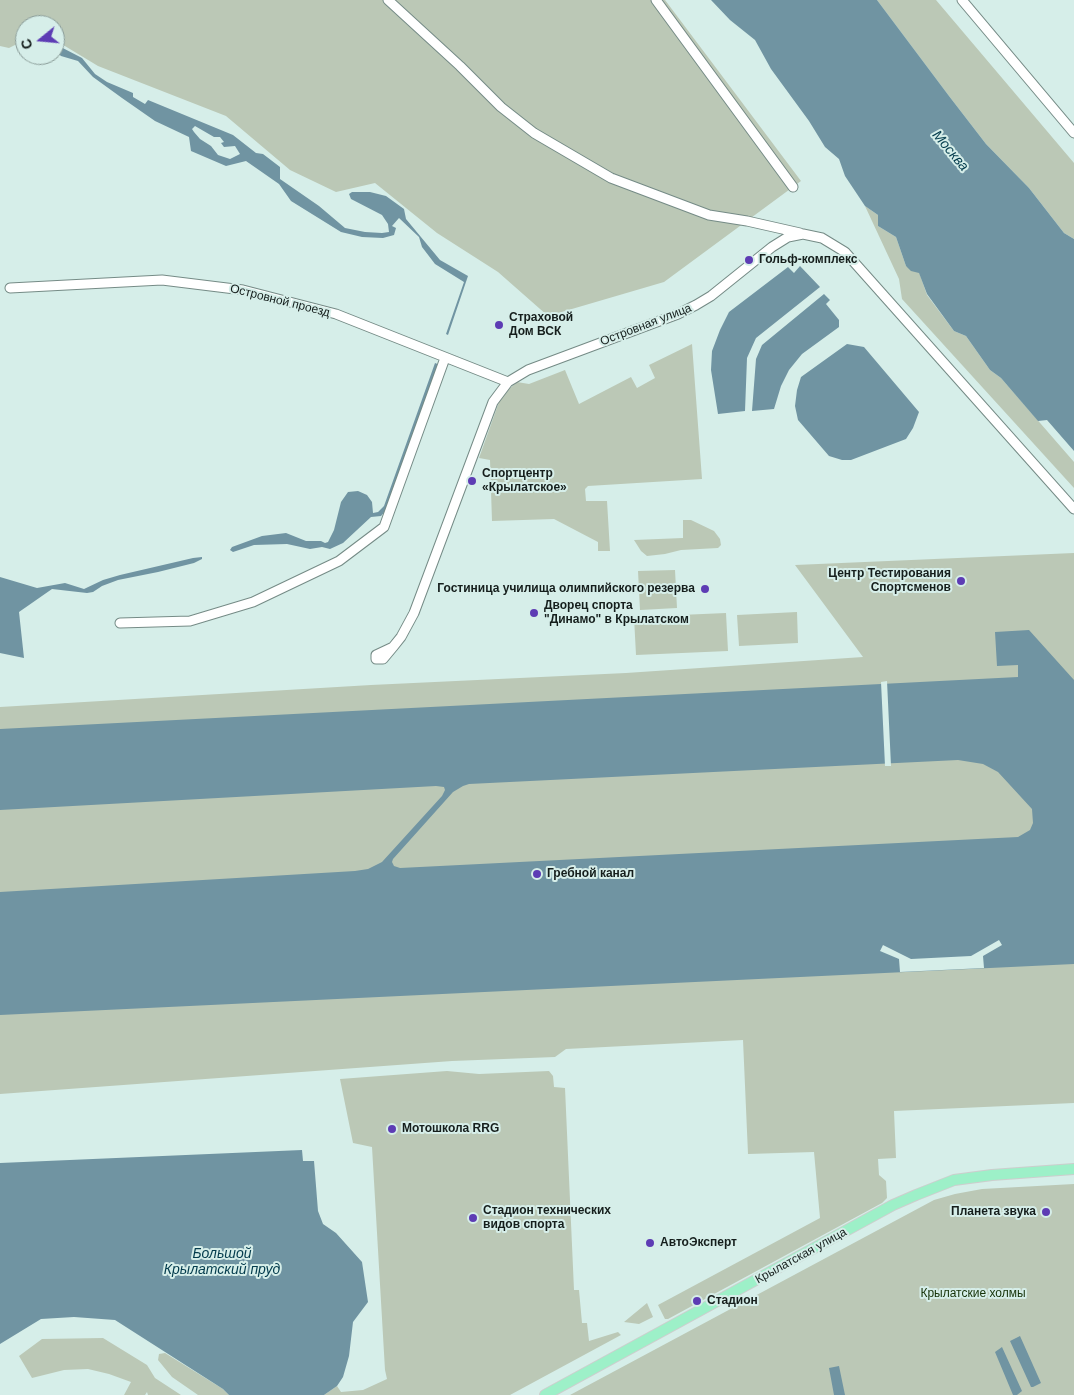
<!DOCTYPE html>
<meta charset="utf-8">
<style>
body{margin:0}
#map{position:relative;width:1074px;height:1395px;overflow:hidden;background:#d6eee9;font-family:Helvetica,sans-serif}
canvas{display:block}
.north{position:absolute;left:15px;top:15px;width:50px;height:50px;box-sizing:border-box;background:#d6eee9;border:1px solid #899b97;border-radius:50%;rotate:253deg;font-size:14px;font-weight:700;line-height:20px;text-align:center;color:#151e1c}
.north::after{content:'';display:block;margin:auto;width:18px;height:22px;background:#5d3cb4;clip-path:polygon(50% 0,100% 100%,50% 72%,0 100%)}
</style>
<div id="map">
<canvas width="1074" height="1395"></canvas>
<div class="north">С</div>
</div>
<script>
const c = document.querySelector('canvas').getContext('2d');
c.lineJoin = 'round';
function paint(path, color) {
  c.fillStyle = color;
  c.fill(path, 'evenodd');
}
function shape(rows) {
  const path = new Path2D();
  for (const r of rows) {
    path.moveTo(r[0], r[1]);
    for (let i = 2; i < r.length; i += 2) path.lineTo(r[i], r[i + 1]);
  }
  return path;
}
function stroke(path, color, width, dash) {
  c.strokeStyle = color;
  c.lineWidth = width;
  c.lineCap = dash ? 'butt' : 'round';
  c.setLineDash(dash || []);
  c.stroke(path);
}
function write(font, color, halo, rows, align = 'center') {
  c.font = font + ' Helvetica,sans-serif';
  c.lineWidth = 4;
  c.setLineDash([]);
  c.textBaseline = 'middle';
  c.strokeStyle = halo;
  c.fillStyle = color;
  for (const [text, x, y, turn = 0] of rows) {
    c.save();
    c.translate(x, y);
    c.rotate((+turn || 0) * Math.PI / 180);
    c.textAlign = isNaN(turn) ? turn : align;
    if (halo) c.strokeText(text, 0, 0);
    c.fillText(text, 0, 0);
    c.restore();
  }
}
const green = shape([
 [0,0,665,0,801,181,664,282,548,316,498,272,437,233,375,183,336,192,290,170,226,116,98,66,55,40,55,25,25,25,25,40,9,48,0,46],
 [877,0,936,0,1074,163,1074,239,1064,233,1029,188,986,144,949,96],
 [865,206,878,215,878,226,896,237,906,266,919,272,927,295,954,331,966,336,990,370,1001,378,1074,462,1074,488,902,299,899,279],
 [692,344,702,479,588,486,585,489,586,501,607,501,610,551,598,551,598,542,554,519,492,521,490,460,479,458,499,402,509,389,517,382,529,384,565,370,579,404,631,377,637,388,655,378,649,365],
 [683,520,691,520,714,531,720,539,721,545,718,548,681,550,665,554,647,556,641,551,634,540,683,538],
 [1074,553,1074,1103,894,1111,896,1158,878,1159,879,1175,886,1181,887,1198,882,1203,668,1319,665,1319,658,1305,820,1218,814,1152,748,1154,743,1040,566,1049,555,1057,452,1061,0,1094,0,707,371,685,626,673,863,657,795,565],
 [675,570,677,608,640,610,638,571],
 [797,612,798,643,739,646,737,615],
 [726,613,728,651,636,655,634,617],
 [447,1071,479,1074,549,1071,553,1076,554,1087,565,1088,574,1290,579,1290,582,1323,587,1323,589,1341,618,1332,621,1335,510,1395,324,1395,337,1386,341,1392,363,1390,387,1379,385,1370,372,1147,353,1143,340,1079],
 [1074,1184,1074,1395,570,1395,934,1200,955,1194,982,1189],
 [647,1303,653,1317,639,1324,624,1322],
 [103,1338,147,1365,155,1378,181,1395,148,1395,147,1392,145,1395,124,1395,131,1382,109,1374,88,1369,64,1370,32,1378,19,1356,42,1339],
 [165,1353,223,1389,229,1395,198,1395,172,1377,158,1360,159,1354]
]);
const water = shape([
 [711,0,877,0,949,96,986,144,1029,188,1064,233,1074,239,1074,451,1047,420,1038,421,1001,378,990,370,966,336,954,331,927,294,919,273,911,271,906,266,896,237,878,226,878,215,865,206,845,176,839,159,825,147,809,121,771,69,755,40,730,20],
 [55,44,82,58,95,74,107,82,133,93,133,97,145,104,148,100,233,135,256,153,263,154,280,167,280,179,319,206,345,228,365,232,382,233,389,232,388,224,382,215,351,199,349,194,352,192,370,192,386,196,404,209,406,219,440,260,468,276,448,335,446,334,464,282,435,264,422,247,419,237,399,218,392,226,396,228,394,235,383,238,362,237,341,232,291,201,279,184,246,161,226,166,191,151,189,137,155,121,122,98,93,77,78,61,61,56,55,50],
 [195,126,214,137,220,137,224,142,221,143,224,147,235,146,240,154,230,159,218,155,211,146,200,139,194,132,192,129],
 [800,266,820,287,756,338,747,358,745,411,718,414,711,370,712,351,720,330,729,312,788,267,794,273],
 [824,294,830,300,826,304,839,320,839,327,802,354,789,370,781,386,774,409,752,411,756,359,762,345],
 [847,344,864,347,919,412,913,428,906,439,851,460,842,460,829,456,798,420,795,406,797,390,801,377],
 [435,363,440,365,388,508,381,516,371,517,343,543,330,549,322,547,310,549,287,544,254,545,233,552,230,550,232,547,262,536,286,533,306,541,321,541,325,543,328,542,334,530,341,502,348,492,358,491,367,495,372,502,373,513,378,512,384,506],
 [202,557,202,559,194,563,158,572,118,580,102,586,93,592,87,593,52,589,19,612,24,658,0,653,0,577,37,588,65,583,84,589,103,580,120,575,193,558],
 [1029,630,1074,680,1074,964,0,1015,0,892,355,871,368,869,382,862,442,796,445,790,444,787,436,786,0,810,0,729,1018,677,1018,665,997,666,995,632],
 [958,760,983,764,998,772,1032,809,1033,823,1030,830,1018,837,400,868,394,866,392,862,393,859,453,792,463,786,469,784],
 [302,1150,303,1161,314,1161,318,1211,323,1224,336,1233,362,1262,368,1302,353,1322,349,1356,343,1377,337,1386,324,1395,229,1395,223,1389,115,1320,74,1317,41,1319,0,1344,0,1163],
 [1020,1336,1041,1383,1033,1387,1031,1387,1010,1341],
 [1002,1347,1022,1391,1017,1395,1013,1395,995,1352],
 [839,1366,845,1395,834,1395,829,1368]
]);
const pier = shape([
 [887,681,891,766,885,766,881,682],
 [999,940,1002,945,983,956,984,968,900,972,899,959,880,951,883,945,911,959,971,956]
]);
const minor = shape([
 [388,0,460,66,501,107,534,133,611,178,709,215,747,221,800,233],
 [656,0,793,187],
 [962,0,1074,133],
 [10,288,162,280,243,290,336,314,508,382],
 [120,623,190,621,253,602,339,561,384,527,445,358],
 [393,647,376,655,376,659,383,659,393,647,401,637,414,613,493,402,508,382,528,370,678,314,696,305,711,296,772,247,788,237,803,234,822,238,845,252,1074,509]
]);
const major = shape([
 [545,1395,893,1205,916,1195,954,1180,992,1175,1074,1169]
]);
const markers = [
 [749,260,5,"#5d3cb4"],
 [499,325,5,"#5d3cb4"],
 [472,481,5,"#5d3cb4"],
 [961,581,5,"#5d3cb4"],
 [705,589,5,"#5d3cb4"],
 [534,613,5,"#5d3cb4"],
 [537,874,5,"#5d3cb4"],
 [392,1129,5,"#5d3cb4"],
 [1046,1212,5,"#5d3cb4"],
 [473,1218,5,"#5d3cb4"],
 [650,1243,5,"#5d3cb4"],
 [697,1301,5,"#5d3cb4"]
];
const poiNames = [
 ["Гольф-комплекс",759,260],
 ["Страховой",509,318],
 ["Дом ВСК",509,332],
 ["Спортцентр",482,474],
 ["«Крылатское»",482,488],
 ["Центр Тестирования",951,574,"right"],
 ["Спортсменов",951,588,"right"],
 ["Гостиница училища олимпийского резерва",695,589,"right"],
 ["Дворец спорта",544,606],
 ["\"Динамо\" в Крылатском",544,620],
 ["Гребной канал",547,874],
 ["Мотошкола RRG",402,1129],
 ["Стадион технических",483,1211],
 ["видов спорта",483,1225],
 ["Планета звука",1036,1212,"right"],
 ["АвтоЭксперт",660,1243],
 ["Стадион",707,1301]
];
const streetNames = [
 ["Островной проезд",280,301,14],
 ["Островная улица",646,325,-21],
 ["Крылатская улица",801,1256,-29]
];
const parkNames = [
 ["Крылатские холмы",973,1294]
];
const waterNames = [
 ["Москва",950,151,50],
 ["Большой",222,1254],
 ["Крылатский пруд",222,1270]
];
paint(green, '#bbc8b6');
paint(water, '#7094a2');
paint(pier, '#d6eee9');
stroke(minor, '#758b86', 11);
stroke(major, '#cccecd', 12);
stroke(minor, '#fff', 9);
stroke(major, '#9df0c8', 10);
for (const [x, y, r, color] of markers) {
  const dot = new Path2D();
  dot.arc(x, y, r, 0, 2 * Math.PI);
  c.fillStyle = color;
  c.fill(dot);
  stroke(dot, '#d6eee9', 2);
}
write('bold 12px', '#151e1c', '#d6eee9', poiNames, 'left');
write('12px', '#151e1c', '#d6eee9', streetNames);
write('12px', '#153208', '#d6eee9', parkNames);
write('italic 14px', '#033b4c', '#d6eee9', waterNames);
</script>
